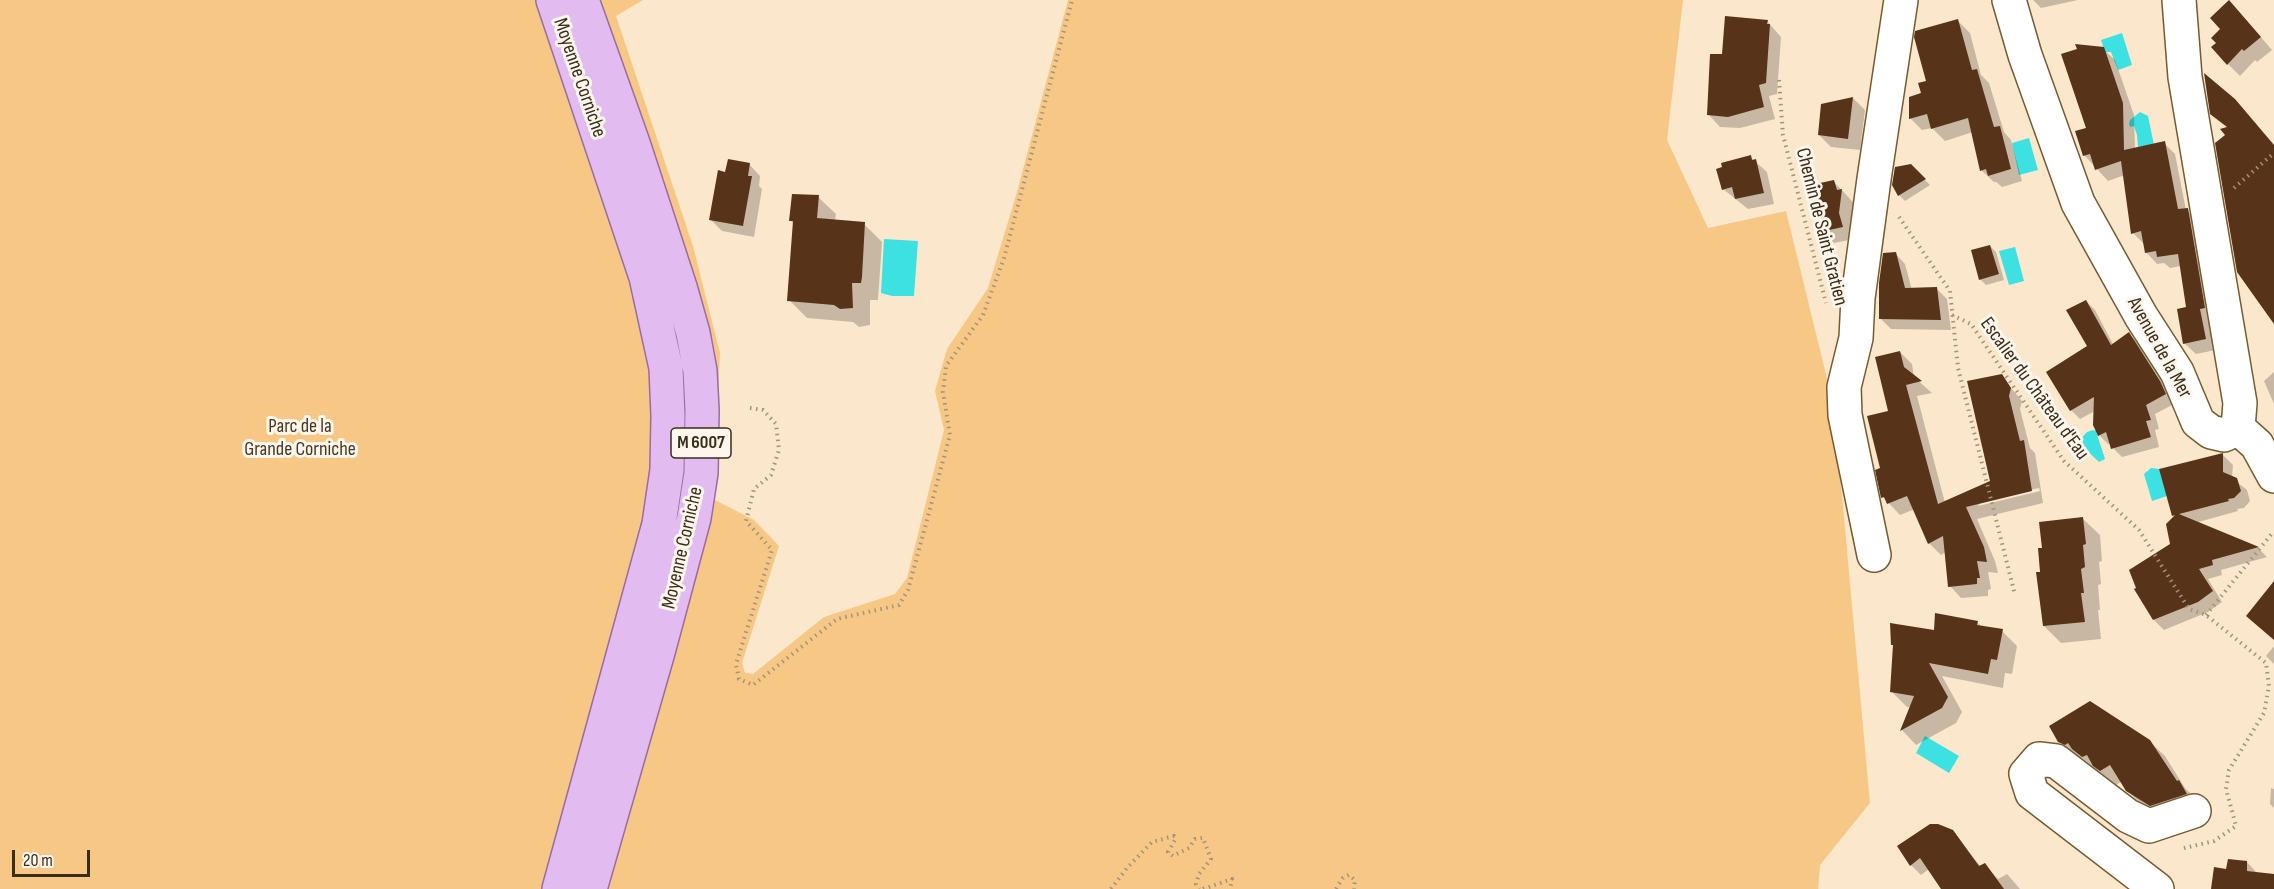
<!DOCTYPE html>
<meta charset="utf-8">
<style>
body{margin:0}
#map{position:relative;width:2274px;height:889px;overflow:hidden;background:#fbe7cc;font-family:"Sofia Sans Condensed",sans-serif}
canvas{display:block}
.scale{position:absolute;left:12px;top:850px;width:78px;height:27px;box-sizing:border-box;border:3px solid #3a2d1b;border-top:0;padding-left:8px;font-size:18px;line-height:21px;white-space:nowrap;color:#3a2d1b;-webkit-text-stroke:4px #fdf6ed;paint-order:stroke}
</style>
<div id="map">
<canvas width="2274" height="889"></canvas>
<div class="scale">20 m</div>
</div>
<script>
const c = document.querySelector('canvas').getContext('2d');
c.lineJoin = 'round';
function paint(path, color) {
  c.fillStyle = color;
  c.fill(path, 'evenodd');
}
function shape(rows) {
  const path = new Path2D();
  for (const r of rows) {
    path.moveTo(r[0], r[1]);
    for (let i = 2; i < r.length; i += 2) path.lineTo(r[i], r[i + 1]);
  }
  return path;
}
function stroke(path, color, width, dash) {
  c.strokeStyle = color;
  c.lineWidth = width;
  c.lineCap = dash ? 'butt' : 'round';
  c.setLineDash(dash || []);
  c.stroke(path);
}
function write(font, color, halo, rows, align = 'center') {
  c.font = font + ' "Sofia Sans Condensed",sans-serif';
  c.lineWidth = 6;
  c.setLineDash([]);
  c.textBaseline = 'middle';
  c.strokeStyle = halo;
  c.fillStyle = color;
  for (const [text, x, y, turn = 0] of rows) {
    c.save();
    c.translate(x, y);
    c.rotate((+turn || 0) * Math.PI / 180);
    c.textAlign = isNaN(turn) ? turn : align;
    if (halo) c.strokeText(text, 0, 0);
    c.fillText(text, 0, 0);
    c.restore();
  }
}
const green = shape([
 [0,0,643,0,616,16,693,246,720,353,713,499,754,520,779,546,742,663,745,673,753,674,824,617,895,594,907,578,944,430,935,391,947,349,988,288,1017,192,1068,0,1683,0,1667,140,1708,228,1786,211,1834,407,1870,803,1820,865,1818,889,0,889]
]);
const water = shape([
 [2122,33,2132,65,2118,70,2111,52,2105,52,2101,40],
 [2140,112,2148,116,2154,145,2138,147,2137,135,2134,126,2130,127,2129,124,2130,120],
 [2029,138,2038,170,2019,175,2012,143],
 [884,239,918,241,914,296,892,296,881,293],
 [2015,247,2024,281,2009,285,1999,251],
 [2093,430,2096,431,2105,459,2099,462,2078,442,2087,432],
 [2151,468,2159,469,2167,496,2152,501,2144,474],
 [1925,736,1959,756,1949,773,1916,753]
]);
const shadow = shape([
 [2033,0,2078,0,2041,8],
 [2241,14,2272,50,2257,62,2255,60,2240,76,2228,64],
 [1767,21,1781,37,1777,94,1769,96,1775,119,1740,128,1720,127,1709,115,1724,56],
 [1958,21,1970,33,1981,75,1989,83,2004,132,2011,140,2022,181,2002,187,1996,182,1994,182,1981,170,1973,132,1945,141,1932,128,1922,130,1910,118],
 [2103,49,2115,60,2134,115,2135,149,2164,143,2175,154,2186,210,2199,221,2216,350,2196,354,2184,343,2188,308,2181,266,2170,268,2164,263,2157,264,2146,252,2145,245,2133,233,2125,175,2108,181,2084,155],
 [1853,98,1865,110,1860,150,1831,147,1819,135,1822,105],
 [1750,157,1767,172,1774,204,1748,209,1723,189],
 [749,164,760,176,759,186,762,189,754,237,722,231,711,220,727,174],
 [1910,165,1930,185,1905,201,1899,195],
 [1834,182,1854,203,1851,226,1854,239,1834,243,1821,231,1819,220,1814,214],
 [818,197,836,214,835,221,864,224,882,242,878,300,870,300,870,325,859,327,853,322,807,318,789,300,794,224,791,221],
 [1990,246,1996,252,2004,280,1986,285,1980,279],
 [1895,253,1905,264,1912,290,1937,289,1947,299,1951,330,1891,329,1880,318],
 [2086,301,2095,310,2113,344,2129,334,2138,343,2169,392,2174,404,2155,414,2159,429,2155,430,2159,447,2122,457,2113,448,2111,443,2108,444,2099,435,2095,411,2080,419,2071,410,2089,347],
 [1900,352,1912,364,1914,377,1932,393,1917,396,1945,503,1992,482,2001,376,2022,401,2020,409,2030,448,2035,453,2043,503,1977,519,1995,561,1998,573,1988,572,1991,589,1988,590,1988,596,1961,598,1950,586,1946,552,1941,555,1929,543,1915,509,1900,515,1883,497,1882,469],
 [2039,488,2040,491,1978,506,1982,501],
 [2274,372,2274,404,2264,381],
 [2223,455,2233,465,2232,478,2247,490,2250,501,2244,508,2237,509,2238,511,2195,523,2258,548,2267,557,2221,570,2222,575,2208,579,2222,602,2208,612,2164,630,2154,620,2172,544,2175,517,2173,515],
 [2082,518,2100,535,2102,561,2099,562,2101,584,2098,585,2100,610,2098,610,2101,639,2061,643,2044,626,2041,574,2044,549],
 [1977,622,1982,627,2002,631,2017,646,2012,674,2005,673,2003,688,1942,676,1962,712,1956,723,1916,745,1902,730,1911,707,1907,707,1892,692,1935,632],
 [2274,646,2274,664,2266,656],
 [2059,741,2149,741,2165,756,2185,788,2194,797,2166,820,2143,806,2127,790,2122,781,2116,785,2082,758,2074,757],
 [2271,788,2274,789,2274,808,2270,804],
 [1952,831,1981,867,1985,865,1998,879,2007,874,2020,889,1943,889,1929,869,1921,875,1911,865],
 [2247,862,2257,873,2274,883,2274,889,2213,889,2228,870]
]);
const building = shape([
 [2229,0,2261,37,2244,51,2242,49,2227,65,2211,47,2216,43,2211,38,2220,29,2210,18],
 [1725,16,1768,20,1767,24,1770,24,1766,83,1759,85,1764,107,1728,117,1707,115,1710,54,1722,54],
 [1958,19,1972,70,1977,69,1994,127,2000,126,2011,169,1988,176,1986,169,1980,171,1968,118,1931,129,1927,114,1909,119,1909,97,1921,93,1918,83,1926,81,1914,37,1915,31],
 [2075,44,2104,47,2123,103,2124,150,2165,141,2178,209,2188,208,2205,308,2200,309,2206,339,2183,344,2177,309,2186,307,2178,254,2157,257,2156,251,2145,253,2141,231,2131,234,2121,161,2095,170,2090,154,2083,156,2075,131,2086,128,2061,54,2077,49],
 [2204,73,2235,99,2274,145,2274,324,2237,272,2215,143,2225,135,2220,129,2227,127,2210,114],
 [1853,97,1848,139,1818,135,1821,104],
 [1751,155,1752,160,1756,159,1764,193,1735,199,1732,187,1722,190,1716,169,1722,167,1721,163],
 [728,159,750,163,748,176,752,176,743,226,709,220,718,170,725,172],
 [1911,164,1926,179,1898,196,1892,185,1895,167],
 [1834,180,1837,190,1842,189,1839,213,1843,227,1820,232,1817,214,1812,215,1806,186],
 [792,194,819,195,817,218,865,222,862,277,861,283,852,283,853,308,840,309,834,305,787,301,793,221,789,221],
 [1990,245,1999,274,1979,280,1971,250],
 [1896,252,1905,288,1937,287,1941,320,1879,319,1879,283,1883,253],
 [2086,300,2111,345,2129,332,2160,381,2166,394,2146,405,2151,420,2146,421,2151,437,2111,449,2106,432,2098,436,2093,425,2094,397,2070,411,2046,372,2087,346,2066,310],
 [1900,351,1904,367,1922,381,1906,385,1938,504,1990,481,1967,381,2002,374,2011,388,2009,396,2020,441,2024,440,2032,491,1966,507,1984,547,1987,562,1977,561,1980,578,1977,578,1977,584,1948,587,1943,536,1928,544,1907,496,1887,504,1884,497,1881,498,1875,470,1880,468,1867,416,1888,411,1875,357],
 [2223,453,2223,472,2237,478,2241,491,2234,498,2228,499,2229,501,2179,514,2259,547,2212,560,2213,565,2199,569,2213,591,2198,602,2153,620,2134,589,2136,588,2129,570,2170,544,2166,524,2175,515,2172,516,2159,469],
 [2083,517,2086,544,2083,545,2085,567,2081,569,2084,593,2081,593,2085,622,2043,626,2036,572,2040,572,2038,548,2042,548,2039,522],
 [2274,581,2274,640,2246,616],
 [1935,613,1978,621,1977,625,2003,629,1997,660,1991,659,1988,674,1929,663,1948,697,1942,708,1900,731,1914,696,1890,692,1893,645,1891,645,1890,623,1934,630],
 [2090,701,2150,740,2177,781,2179,780,2187,794,2150,806,2126,791,2110,765,2100,771,2093,766,2087,755,2082,757,2072,749,2068,743,2065,745,2058,742,2049,726],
 [1930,824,1938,824,1953,830,1979,866,1985,863,2004,889,1941,889,1920,858,1910,866,1897,846],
 [2228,859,2247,861,2247,871,2274,874,2274,889,2211,889,2214,867,2226,869]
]);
const path = shape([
 [1779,80,1783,135,1826,303],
 [2234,188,2274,153],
 [1899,217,1950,291,1958,368,2015,595],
 [1952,315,1971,324,2064,461,2139,530,2189,609,2206,615,2266,663,2269,686,2264,713,2229,770,2226,789,2236,826,2214,841,2180,849],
 [750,408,763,410,776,424,779,450,771,475,754,489,746,521,772,550,736,664,739,679,753,685,837,619,899,605,908,590,950,435,943,392,946,366,983,315,1004,258,1072,0],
 [2206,615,2274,531],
 [1111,889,1127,868,1152,842,1174,836,1175,840,1168,852,1173,856,1189,848,1195,839,1203,838,1211,859,1199,874,1196,884,1199,889],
 [1203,889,1232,879,1230,889],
 [1336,889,1343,878,1349,875,1355,880,1354,889]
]);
const minor = shape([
 [2009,0,2025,55,2078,203,2141,316,2177,372,2198,422,2211,432,2224,435,2238,428,2240,403,2185,77,2179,0],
 [2238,428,2257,445,2274,476],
 [1874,555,1845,415,1844,387,1856,338,1858,298,1874,179,1901,0],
 [2157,889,2032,793,2026,774,2039,759,2056,761,2128,816,2149,826,2194,811]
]);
const major = shape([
 [553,0,646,277,666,368,668,416,667,470,659,524,559,889],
 [582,0,633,143,680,287,693,333,700,371,702,410,701,473,694,518,658,652,590,889]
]);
const shields = [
 [701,443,60]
];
const shieldNames = [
 ["M 6007",701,443]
];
const streetNames = [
 ["Moyenne Corniche",579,78,71],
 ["Chemin de Saint Gratien",1821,227,76],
 ["Avenue de la Mer",2159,348,61],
 ["Escalier du Château d'Eau",2034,389,54],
 ["Moyenne Corniche",683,548,-77]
];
const parkNames = [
 ["Parc de la",300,427],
 ["Grande Corniche",300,450]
];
paint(green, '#f7c885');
paint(water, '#3de1e2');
paint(shadow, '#0003');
paint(building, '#573319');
stroke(minor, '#775b31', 36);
stroke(major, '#9a6ca0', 36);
stroke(path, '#a3927c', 4, [1.5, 4.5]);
stroke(minor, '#fff', 33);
stroke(major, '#e2bbf1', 33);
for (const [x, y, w] of shields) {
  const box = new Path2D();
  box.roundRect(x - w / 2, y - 15, w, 30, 4.5);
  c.fillStyle = '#fdf6ed';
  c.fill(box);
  stroke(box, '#3a2d1b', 1.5);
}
write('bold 18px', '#3a2d1b', null, shieldNames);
write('20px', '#3a2d1b', '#fdf6ed', streetNames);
write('20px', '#463823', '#fdf6ed', parkNames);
</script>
